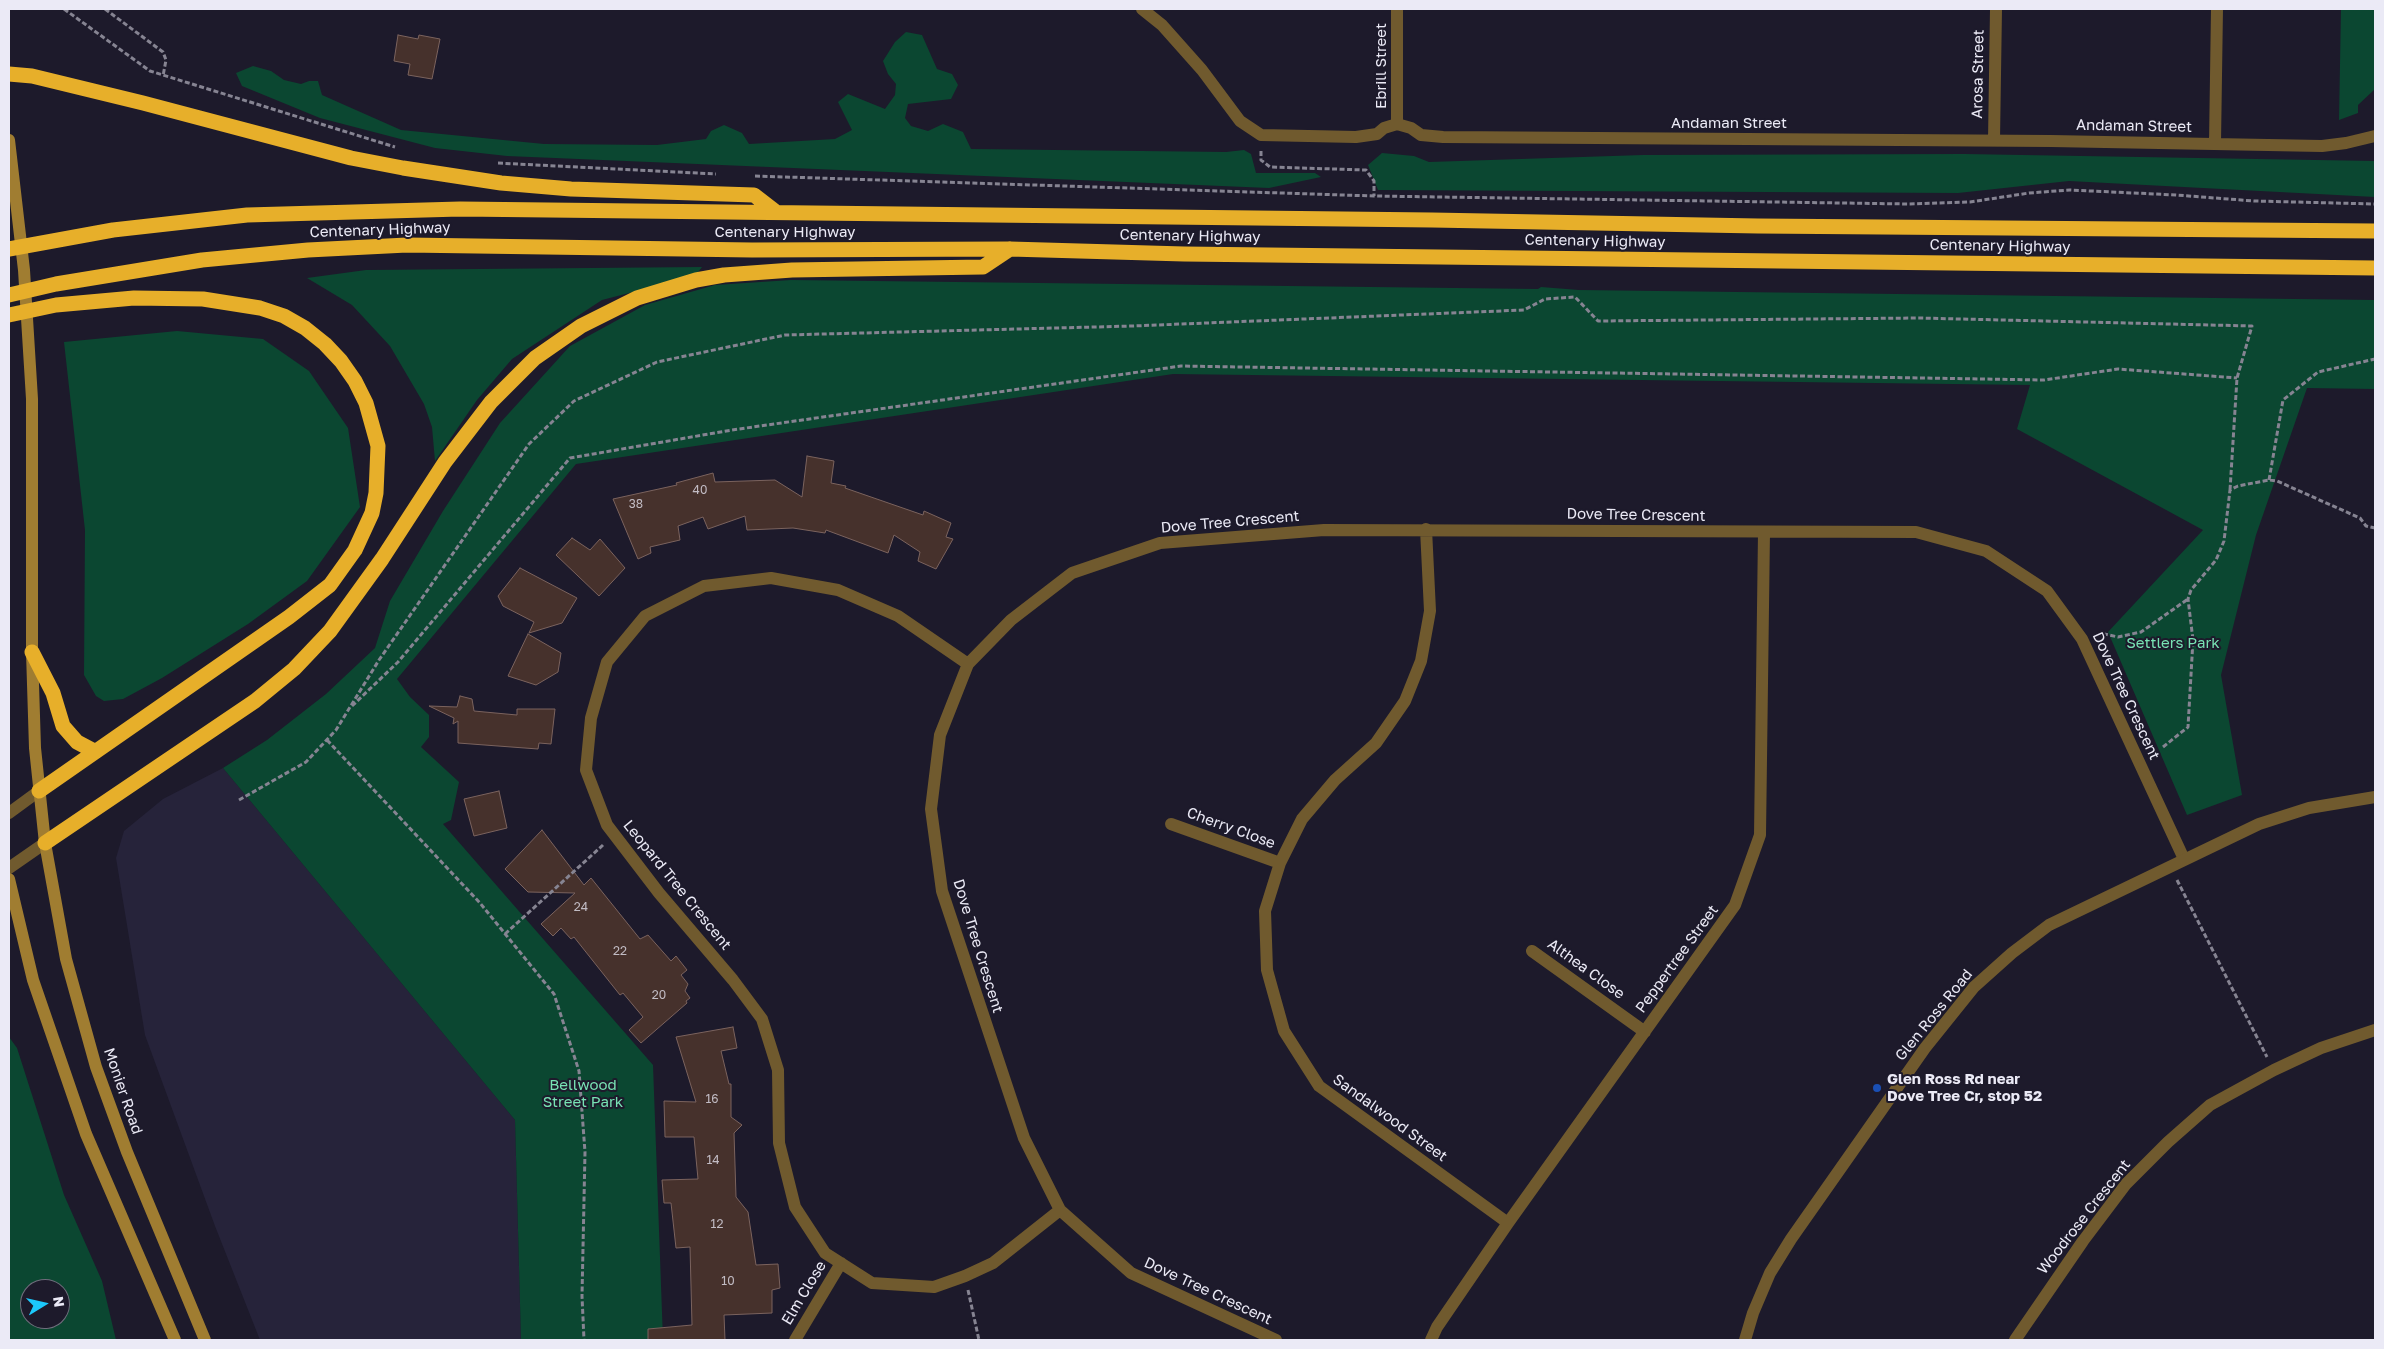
<!DOCTYPE html>
<style>
body{margin:0}
#map{position:relative;width:2384px;height:1349px;overflow:hidden;background:#1d1a2b;font-family:"Golos Text",sans-serif}
canvas{display:block}
.frame{position:absolute;inset:0;border:10px solid #ebeaf6;pointer-events:none}
.north{position:absolute;left:20px;top:1279px;width:50px;height:50px;box-sizing:border-box;background:#1d1a2b;border:1px solid #6f6d7c;border-radius:50%;rotate:81deg;font-size:14px;font-weight:700;line-height:20px;text-align:center;color:#ebeaf6}
.north::after{content:'';display:block;margin:auto;width:18px;height:22px;background:#1cc9fc;clip-path:polygon(50% 0,100% 100%,50% 72%,0 100%)}
</style>
<div id="map">
<canvas width="2384" height="1349"></canvas>
<div class="frame"></div>
<div class="north">N</div>
</div>
<script>
const c = document.querySelector('canvas').getContext('2d');
c.lineJoin = 'round';
function paint(path, color) {
  c.fillStyle = color;
  c.fill(path, 'evenodd');
}
function shape(rows) {
  const path = new Path2D();
  for (const r of rows) {
    path.moveTo(r[0], r[1]);
    for (let i = 2; i < r.length; i += 2) path.lineTo(r[i], r[i + 1]);
  }
  return path;
}
function stroke(path, color, width, dash) {
  c.strokeStyle = color;
  c.lineWidth = width;
  c.lineCap = dash ? 'butt' : 'round';
  c.setLineDash(dash || []);
  c.stroke(path);
}
function write(font, color, halo, rows, align = 'center') {
  c.font = font + ' "Golos Text",sans-serif';
  c.lineWidth = 4;
  c.setLineDash([]);
  c.textBaseline = 'middle';
  c.strokeStyle = halo;
  c.fillStyle = color;
  for (const [text, x, y, turn = 0] of rows) {
    c.save();
    c.translate(x, y);
    c.rotate((+turn || 0) * Math.PI / 180);
    c.textAlign = isNaN(turn) ? turn : align;
    if (halo) c.strokeText(text, 0, 0);
    c.fillText(text, 0, 0);
    c.restore();
  }
}
const built = shape([
 [223,768,515,1120,521,1340,260,1340,215,1226,145,1035,116,858,124,831,163,799]
]);
const green = shape([
 [2341,9,2375,9,2375,89,2358,105,2358,113,2339,120],
 [906,32,922,35,937,69,952,74,958,85,951,99,908,104,905,118,911,126,928,131,943,124,963,132,971,149,1226,152,1244,150,1251,154,1256,173,1315,173,1321,177,1269,188,507,156,435,148,320,118,242,86,236,73,253,66,271,71,284,80,301,84,309,81,318,81,322,95,401,130,544,144,657,145,706,139,711,131,724,125,742,133,749,144,835,139,852,130,838,102,848,94,885,109,895,95,896,84,888,74,883,61,895,42],
 [1382,153,1414,156,1429,162,1643,155,1964,154,2375,161,2375,197,2069,181,1958,193,1378,190,1368,165],
 [702,267,695,276,602,300,512,359,477,400,435,461,432,427,424,404,390,346,352,305,307,278,366,270],
 [791,280,1538,289,1541,287,1579,290,2375,300,2375,389,2307,388,2256,535,2221,675,2242,795,2187,815,2108,632,2203,530,2017,429,2030,385,1173,374,576,464,397,679,410,697,429,715,429,737,421,747,459,782,451,820,443,824,653,1065,663,1340,521,1340,515,1120,223,768,267,740,326,694,375,648,390,601,443,511,500,423,570,346,645,305,715,285],
 [177,331,263,339,309,371,348,428,360,507,307,581,248,624,162,678,123,699,104,701,96,696,84,675,85,530,64,342],
 [9,1037,17,1048,64,1195,102,1281,116,1340,9,1340],
 [30,1289,60,1289,60,1319,30,1319]
]);
const building = shape([
 [398,35,418,39,419,35,440,39,432,79,408,75,410,64,394,61,398,35],
 [807,456,834,461,831,483,846,486,845,488,923,515,924,511,951,523,946,537,953,539,936,569,918,561,920,552,894,535,888,553,826,530,825,533,793,528,747,530,745,516,708,529,703,517,678,526,680,540,650,547,651,553,638,559,613,499,677,485,676,483,713,473,715,482,775,480,802,497,807,456],
 [572,538,590,550,600,539,625,568,599,596,556,555,572,538],
 [520,568,577,598,562,623,529,633,534,622,503,606,498,596,520,568],
 [528,634,561,653,558,672,536,685,508,676,528,634],
 [460,696,472,699,474,711,517,715,517,709,555,709,551,744,539,743,538,749,458,743,458,721,453,724,454,718,429,706,457,707,460,696],
 [499,791,507,828,474,836,464,799,499,791],
 [542,830,584,885,591,878,640,939,648,935,671,961,676,956,687,970,681,975,688,984,685,991,690,998,686,1001,687,1003,641,1043,629,1030,643,1017,623,993,620,995,574,937,571,939,561,928,553,936,541,924,575,893,528,892,505,869,542,830],
 [733,1027,737,1048,721,1051,729,1084,731,1084,731,1117,742,1125,734,1133,736,1197,748,1212,756,1265,778,1264,780,1288,772,1290,772,1313,724,1315,725,1340,648,1340,648,1329,692,1325,690,1247,676,1248,671,1203,664,1203,662,1180,698,1179,694,1137,665,1137,664,1101,696,1102,676,1037,733,1027]
]);
const path = shape([
 [64,9,150,71,395,147],
 [105,9,163,52,166,60,163,76],
 [1261,151,1261,160,1270,167,1366,170,1374,181,1374,196],
 [498,163,716,174],
 [755,176,1374,196,1909,204,1970,202,2029,193,2070,190,2176,195,2254,201,2375,204],
 [2269,480,2283,400,2318,372,2375,359],
 [2096,635,2100,633,2118,637,2141,632,2188,599],
 [352,706,398,662,570,458,732,430,1181,366,2044,380,2118,369,2237,378],
 [327,740,480,903,554,994,579,1071,585,1152,582,1296,584,1340],
 [2163,747,2188,727,2193,640,2188,599,2191,590,2216,560,2224,541,2230,490,2238,486,2269,480,2277,481,2360,518,2366,526,2375,528],
 [239,800,306,762,336,730,379,660,529,444,574,401,657,362,785,335,1133,326,1524,310,1545,299,1575,297,1598,321,1919,318,2252,326,2237,378,2230,490],
 [2177,880,2267,1057],
 [505,934,603,845],
 [968,1290,979,1340]
]);
const minor = shape([
 [1142,9,1162,25,1202,70,1240,121,1261,135,1356,137,1377,134,1384,128,1397,124,1411,128,1421,135,1443,137,2051,141,2322,146,2346,143,2375,136],
 [1397,9,1397,124],
 [1994,140,1996,9],
 [2215,143,2217,9],
 [1426,529,1430,611,1421,661,1405,701,1376,743,1335,780,1302,819,1280,863,1265,911,1267,970,1284,1031,1319,1086,1508,1223],
 [968,664,898,616,838,590,771,578,704,586,645,616,607,662,591,718,586,770,607,825,659,893,733,980,762,1019,778,1070,779,1143,795,1207,825,1253,872,1283,934,1287,965,1276,993,1263,1060,1210],
 [1171,824,1280,863],
 [1532,951,1645,1032],
 [795,1340,841,1263],
 [1276,1340,1131,1273,1060,1210,1024,1138,942,891,931,809,940,735,968,664,1011,620,1072,573,1160,543,1324,530,1916,532,1986,551,2047,591,2082,639,2184,859],
 [1431,1340,1437,1327,1508,1223,1735,905,1760,835,1764,532],
 [2015,1340,2083,1241,2126,1184,2168,1142,2210,1105,2274,1070,2321,1048,2375,1030]
]);
const tertiary = shape([
 [9,813,39,791],
 [9,868,45,843],
 [1745,1340,1753,1313,1770,1273,1791,1239,1925,1048,1974,987,2012,953,2049,925,2259,824,2309,808,2375,797]
]);
const secondary = shape([
 [9,140,24,270,32,399,32,652,35,748,45,843,66,959,96,1067,127,1152,205,1340],
 [9,879,33,980,86,1134,175,1340]
]);
const motorway = shape([
 [9,74,32,76,143,103,351,158,403,168,501,183,571,189,754,195,776,212],
 [9,249,113,230,247,215,460,209,1432,220,1758,226,2375,231],
 [9,295,56,284,202,260,308,250,407,245,752,250,1010,249,1184,254,2375,268],
 [9,315,56,305,134,298,203,299,260,308,284,316,305,328,325,344,341,361,355,381,366,403,378,446,376,493,372,513,355,550,330,585,289,617,39,791],
 [32,652,53,693,63,726,77,742,94,751],
 [45,843,255,701,294,669,330,631,382,559,445,462,491,402,535,358,581,326,637,298,696,280,724,275,792,270,983,267,1010,249]
]);
const markers = [
 [1877,1088,5,"#1a4fb4"]
];
const numberNames = [
 ["40",700,490],
 ["38",636,504],
 ["24",581,907],
 ["22",620,951],
 ["20",659,995],
 ["16",712,1099],
 ["14",713,1160],
 ["12",717,1224],
 ["10",728,1281]
];
const streetNames = [
 ["Ebrill Street",1381,66,-90],
 ["Arosa Street",1978,74,-89],
 ["Andaman Street",1729,123],
 ["Andaman Street",2134,126,1],
 ["Centenary Highway",380,230,-2],
 ["Centenary Highway",785,232],
 ["Centenary Highway",1190,236,1],
 ["Centenary Highway",1595,241,1],
 ["Centenary Highway",2000,246,1],
 ["Dove Tree Crescent",1636,515,1],
 ["Dove Tree Crescent",1230,522,-5],
 ["Dove Tree Crescent",2126,696,65],
 ["Cherry Close",1231,828,20],
 ["Leopard Tree Crescent",677,885,51],
 ["Dove Tree Crescent",978,946,73],
 ["Peppertree Street",1677,959,-54],
 ["Althea Close",1586,969,36],
 ["Glen Ross Road",1934,1015,-51],
 ["Monier Road",123,1091,71],
 ["Sandalwood Street",1390,1118,36],
 ["Woodrose Crescent",2084,1217,-52],
 ["Dove Tree Crescent",1208,1291,25],
 ["Elm Close",804,1293,-59]
];
const parkNames = [
 ["Settlers Park",2173,643],
 ["Bellwood",583,1085],
 ["Street Park",583,1102]
];
const poiNames = [
 ["Glen Ross Rd near",1887,1079],
 ["Dove Tree Cr, stop 52",1887,1096]
];
paint(built, '#26233a');
paint(green, '#0b4731');
paint(building, '#46312c');
stroke(building, '#7b635e', 1);
stroke(path, '#868492', 3, [5, 2.5]);
stroke(minor, '#705a2e', 12);
stroke(tertiary, '#705a2e', 12);
stroke(secondary, '#a07d31', 12);
stroke(motorway, '#e7af2a', 15);
for (const [x, y, r, color] of markers) {
  const dot = new Path2D();
  dot.arc(x, y, r, 0, 2 * Math.PI);
  c.fillStyle = color;
  c.fill(dot);
  stroke(dot, '#1d1a2b', 2);
}
write('12px', '#c2bcc4', null, numberNames);
write('15px', '#ebeaf6', '#1d1a2b', streetNames);
write('15px', '#78e3b4', '#1d1a2b', parkNames);
write('bold 15px', '#ebeaf6', '#1d1a2b', poiNames, 'left');
</script>
